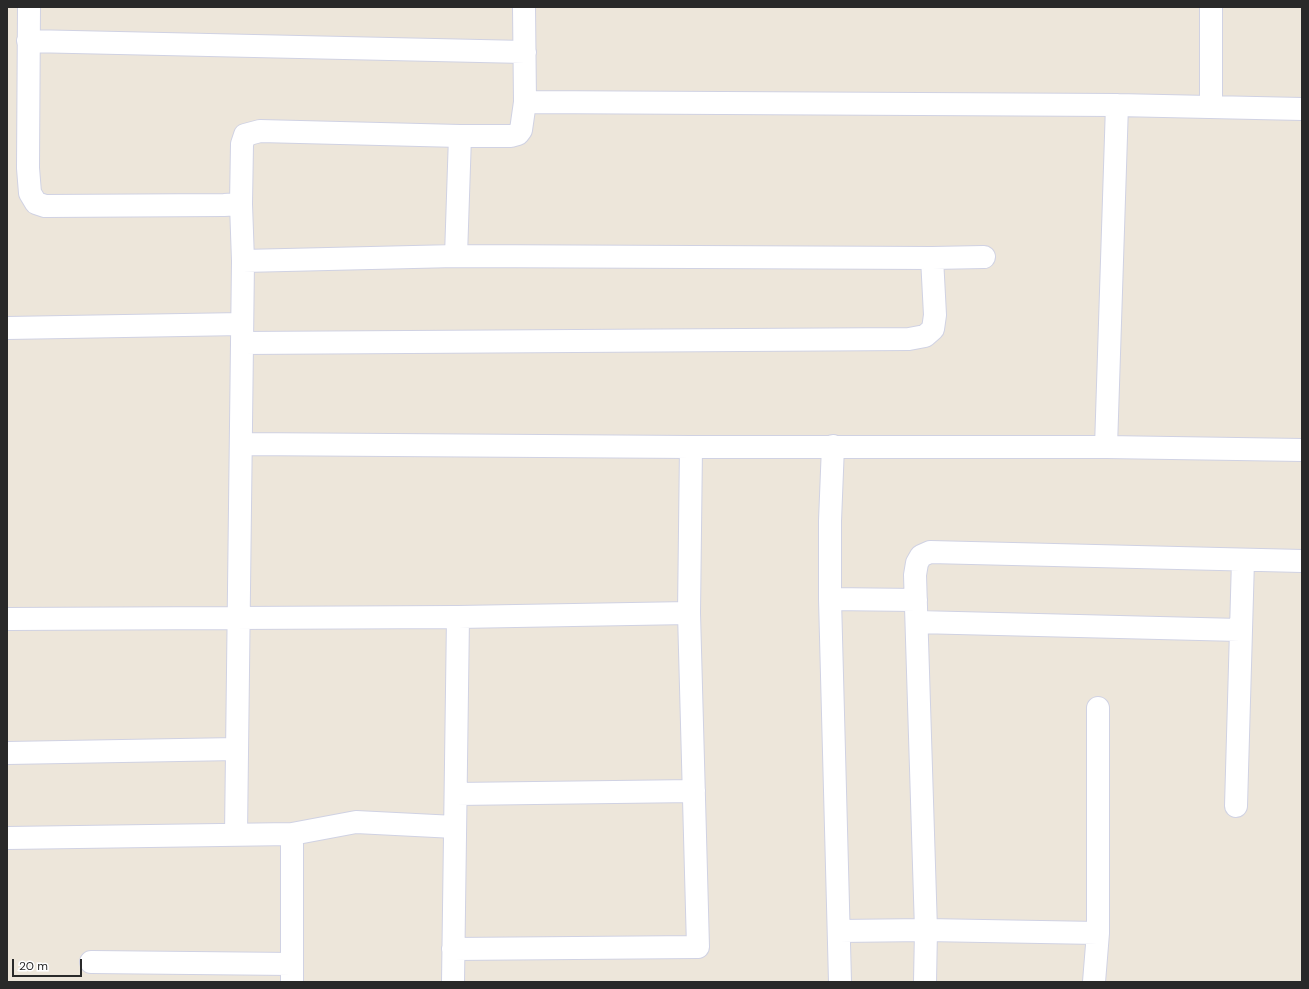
<!DOCTYPE html>
<style>
body{margin:0}
#map{position:relative;width:1309px;height:989px;overflow:hidden;background:#ede6da;font-family:"DM Sans",sans-serif}
canvas{display:block}
.frame{position:absolute;inset:0;border:8px solid #292929;pointer-events:none}
.scale{position:absolute;left:12px;top:959px;width:70px;height:18px;box-sizing:border-box;border:2px solid #292929;border-top:0;padding-left:5px;font-size:12px;line-height:14px;white-space:nowrap;color:#292929;-webkit-text-stroke:3px #fff;paint-order:stroke}
</style>
<div id="map">
<canvas width="1309" height="989"></canvas>
<div class="frame"></div>
<div class="scale">20 m</div>
</div>
<script>
const c = document.querySelector('canvas').getContext('2d');
c.lineJoin = 'round';
function shape(rows) {
  const path = new Path2D();
  for (const r of rows) {
    path.moveTo(r[0], r[1]);
    for (let i = 2; i < r.length; i += 2) path.lineTo(r[i], r[i + 1]);
  }
  return path;
}
function stroke(path, color, width, dash) {
  c.strokeStyle = color;
  c.lineWidth = width;
  c.lineCap = dash ? 'butt' : 'round';
  c.setLineDash(dash || []);
  c.stroke(path);
}
const street = shape([
 [29,7,28,168,30,193,36,203,45,206,224,205,241,204],
 [1211,7,1211,107],
 [28,41,525,52],
 [525,102,1117,105,1302,109],
 [456,256,460,136,511,136,518,134,521,130,525,102,524,7],
 [243,261,241,204,242,144,245,135,260,131,460,136],
 [7,328,242,324],
 [242,343,909,339,925,336,933,329,935,315,932,258],
 [241,444,691,447,1106,447,1302,450],
 [833,446,830,521,830,599,840,982],
 [1106,447,1117,105],
 [830,599,916,600],
 [689,613,691,447],
 [7,619,458,617,689,613,698,947,453,949],
 [917,622,1240,630],
 [7,753,237,749],
 [456,794,694,791],
 [1236,806,1243,560],
 [292,834,292,982],
 [236,835,243,261,456,256,932,258,984,257],
 [7,838,292,834,356,822,455,827],
 [839,931,926,930,1098,933,1098,708],
 [91,962,292,964],
 [453,982,458,617],
 [925,982,926,930,915,575,917,563,921,556,930,552,1302,561],
 [1094,982,1098,933]
]);
stroke(street, '#d0d2e3', 24);
stroke(street, '#fff', 22);
</script>
